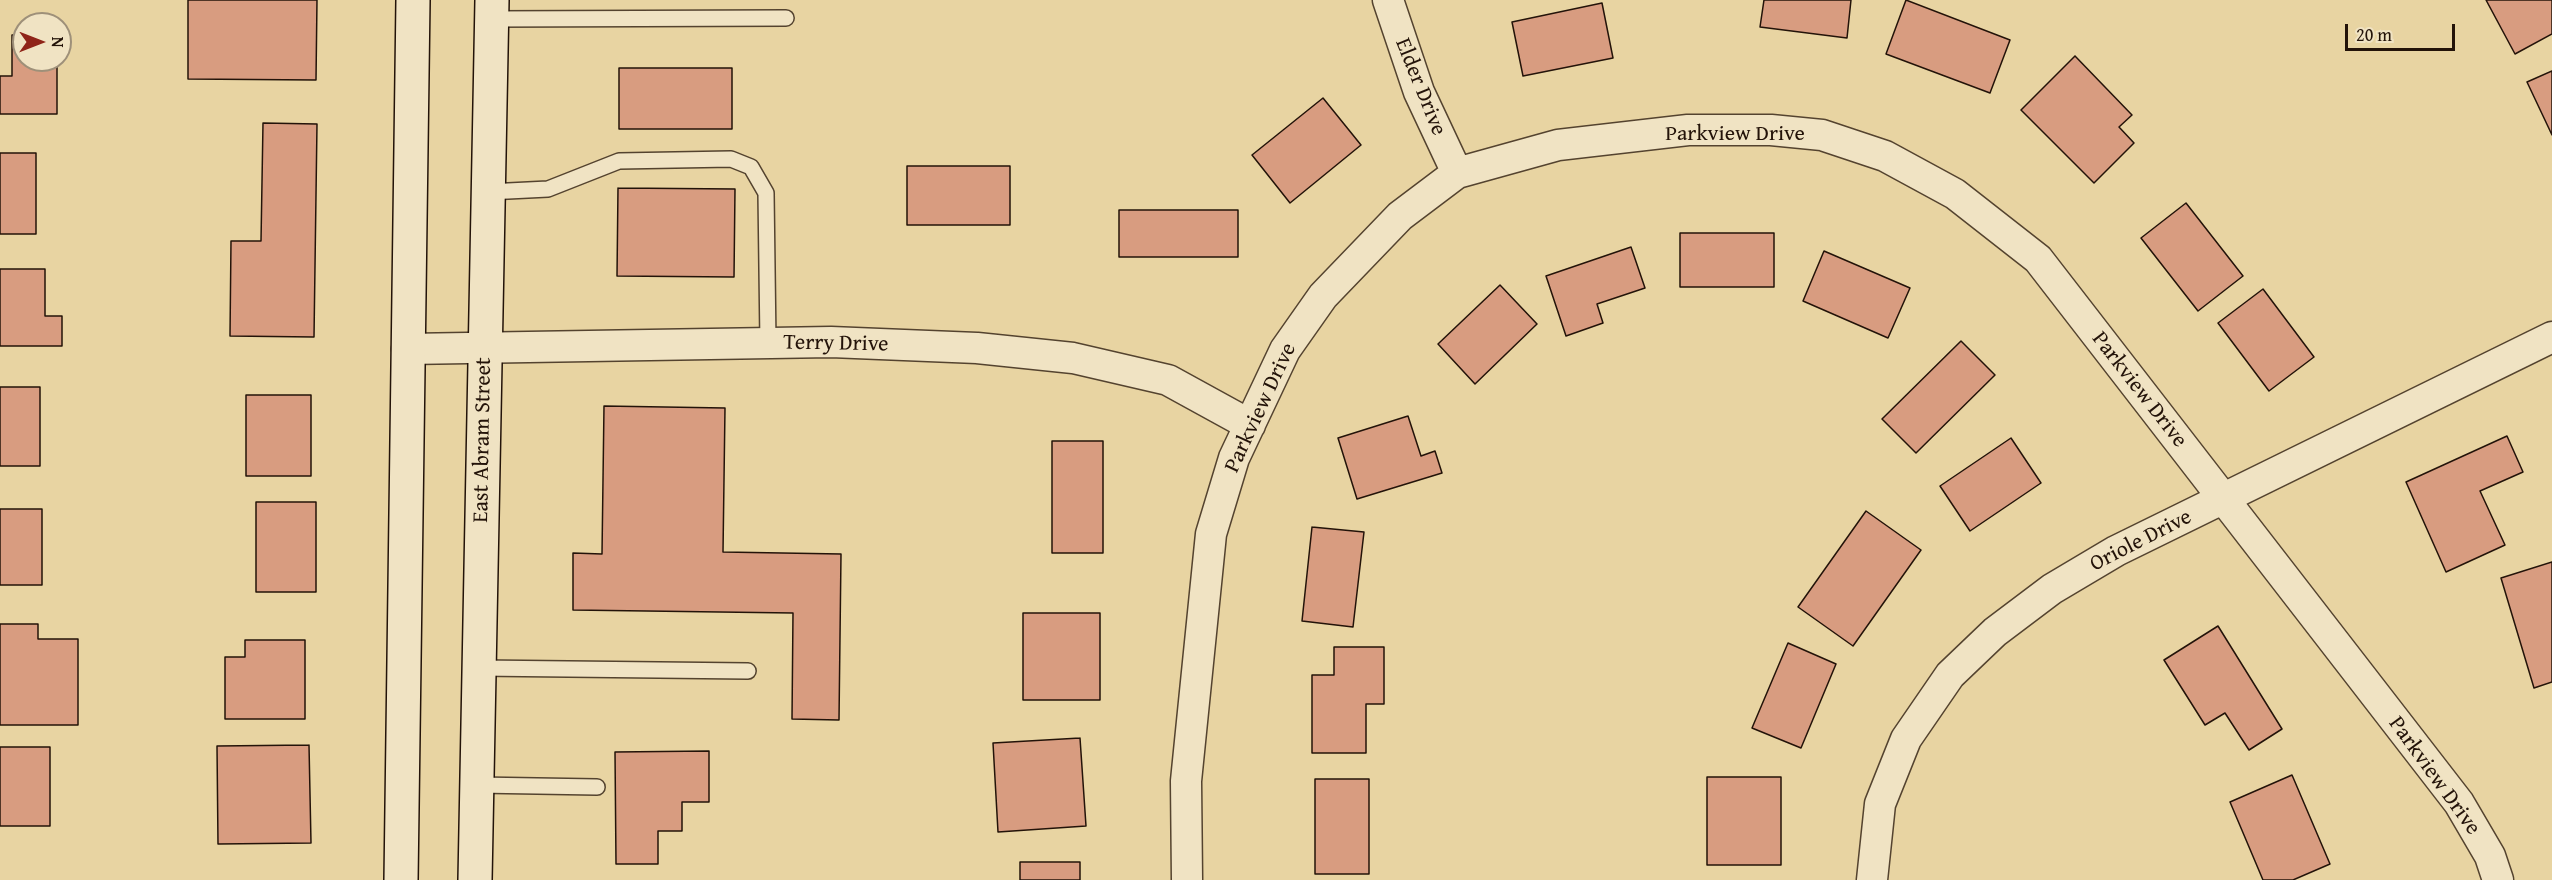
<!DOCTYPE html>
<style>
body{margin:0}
#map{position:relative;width:2552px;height:880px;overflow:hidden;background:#e8d4a2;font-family:"Gentium Book Plus",serif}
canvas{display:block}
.north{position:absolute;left:12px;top:12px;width:60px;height:60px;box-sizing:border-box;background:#f0e3c3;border:2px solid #9e9079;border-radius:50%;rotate:90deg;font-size:16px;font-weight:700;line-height:24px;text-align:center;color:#231309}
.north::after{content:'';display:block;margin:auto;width:21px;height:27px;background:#8f2418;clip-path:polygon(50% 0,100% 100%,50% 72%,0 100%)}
.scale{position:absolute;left:2345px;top:24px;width:110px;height:27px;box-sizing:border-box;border:3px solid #231309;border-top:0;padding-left:8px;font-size:18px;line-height:21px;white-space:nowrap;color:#231309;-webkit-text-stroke:4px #f0e3c3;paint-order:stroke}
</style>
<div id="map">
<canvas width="2552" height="880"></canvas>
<div class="north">N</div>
<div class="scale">20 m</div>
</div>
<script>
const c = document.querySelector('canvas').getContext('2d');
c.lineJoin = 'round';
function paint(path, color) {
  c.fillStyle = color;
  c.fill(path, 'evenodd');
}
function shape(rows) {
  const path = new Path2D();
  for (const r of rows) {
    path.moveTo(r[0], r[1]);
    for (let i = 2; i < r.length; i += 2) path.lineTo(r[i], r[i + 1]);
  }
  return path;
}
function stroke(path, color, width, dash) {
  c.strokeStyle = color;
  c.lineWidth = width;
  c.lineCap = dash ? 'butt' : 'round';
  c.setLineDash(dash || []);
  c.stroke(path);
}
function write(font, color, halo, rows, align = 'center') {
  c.font = font + ' "Gentium Book Plus",serif';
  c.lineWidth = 5;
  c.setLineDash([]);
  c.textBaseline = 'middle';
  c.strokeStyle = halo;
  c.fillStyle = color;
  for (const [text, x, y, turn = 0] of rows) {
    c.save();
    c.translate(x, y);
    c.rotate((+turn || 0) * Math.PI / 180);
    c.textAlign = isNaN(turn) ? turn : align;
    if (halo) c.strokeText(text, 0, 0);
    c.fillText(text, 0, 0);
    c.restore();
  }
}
const building = shape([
 [188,0,317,0,316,80,188,79,188,0],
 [1764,0,1851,0,1847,38,1760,27,1764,0],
 [1906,0,2010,40,1990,93,1886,54,1906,0],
 [2486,0,2552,0,2552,34,2515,54,2486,0],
 [1602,3,1613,58,1523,76,1512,22,1602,3],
 [12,35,24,35,24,60,57,60,57,114,0,114,0,76,12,76,12,35],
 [2075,56,2132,115,2119,127,2134,143,2094,183,2021,110,2075,56],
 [619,68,732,68,732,129,619,129,619,68],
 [2552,71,2552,135,2527,82,2552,71],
 [1323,98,1361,145,1290,203,1252,155,1323,98],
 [263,123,317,124,314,337,230,336,231,241,261,241,263,123],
 [0,153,36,153,36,234,0,234,0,153],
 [907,166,1010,166,1010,225,907,225,907,166],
 [618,188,735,189,734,277,617,276,618,188],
 [2186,203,2243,276,2198,311,2141,238,2186,203],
 [1119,210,1238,210,1238,257,1119,257,1119,210],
 [1680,233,1774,233,1774,287,1680,287,1680,233],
 [1631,247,1645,288,1597,304,1603,323,1566,336,1546,276,1631,247],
 [1824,251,1910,288,1888,338,1803,301,1824,251],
 [0,269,45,269,45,316,62,316,62,346,0,346,0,269],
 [1500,285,1537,324,1475,384,1438,344,1500,285],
 [2263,289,2314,357,2269,391,2218,323,2263,289],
 [1961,341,1995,375,1916,453,1882,419,1961,341],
 [0,387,40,387,40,466,0,466,0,387],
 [246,395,311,395,311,476,246,476,246,395],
 [604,406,725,408,723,552,841,554,839,720,792,719,793,613,573,610,573,553,602,554,604,406],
 [1408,416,1421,456,1435,451,1442,473,1357,499,1338,438,1408,416],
 [2507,436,2523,472,2480,491,2505,545,2446,572,2406,482,2507,436],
 [2011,438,2041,483,1970,531,1940,486,2011,438],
 [1052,441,1103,441,1103,553,1052,553,1052,441],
 [256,502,316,502,316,592,256,592,256,502],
 [0,509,42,509,42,585,0,585,0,509],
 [1866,511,1921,550,1853,646,1798,607,1866,511],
 [1312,527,1364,532,1353,627,1302,621,1312,527],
 [2552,562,2552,682,2534,688,2501,578,2552,562],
 [1023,613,1100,613,1100,700,1023,700,1023,613],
 [0,624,38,624,38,639,78,639,78,725,0,725,0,624],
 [2218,626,2282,729,2249,750,2225,713,2205,725,2164,660,2218,626],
 [245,640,305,640,305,719,225,719,225,657,245,657,245,640],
 [1788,643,1836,664,1801,748,1752,728,1788,643],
 [1334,647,1384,647,1384,704,1366,704,1366,753,1312,753,1312,675,1334,675,1334,647],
 [1080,738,1086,826,998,832,993,743,1080,738],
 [309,745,311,843,218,844,217,746,309,745],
 [0,747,50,747,50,826,0,826,0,747],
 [709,751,709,802,682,802,682,831,658,831,658,864,616,864,615,752,709,751],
 [2292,775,2330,864,2293,880,2263,880,2230,802,2292,775],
 [1707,777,1781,777,1781,865,1707,865,1707,777],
 [1315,779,1369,779,1369,874,1315,874,1315,779],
 [1020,862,1080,862,1080,880,1020,880,1020,862]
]);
const lane = shape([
 [492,19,786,18],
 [488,192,548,189,619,161,731,159,751,167,766,193,768,343],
 [479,668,748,671],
 [477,785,597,787]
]);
const street = shape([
 [1388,0,1419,92,1457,173],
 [407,349,831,342,977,348,1073,358,1168,380,1250,425],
 [1187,880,1186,781,1211,534,1234,458,1285,350,1323,296,1400,216,1457,173,1558,145,1688,130,1771,130,1822,135,1885,156,1955,194,2038,259,2459,803,2490,856,2498,880],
 [1872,880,1880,804,1906,739,1950,675,1995,632,2052,589,2116,551,2552,337]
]);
const secondary = shape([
 [401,880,413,0],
 [475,880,492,0]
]);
const streetNames = [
 ["Elder Drive",1420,87,68],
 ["Parkview Drive",1735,134],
 ["Terry Drive",836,344,1],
 ["Parkview Drive",2139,390,52],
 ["Parkview Drive",1261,408,-65],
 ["East Abram Street",483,440,-89],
 ["Oriole Drive",2141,541,-27],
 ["Parkview Drive",2434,776,54]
];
paint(building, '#d89c80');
stroke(building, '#231309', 1.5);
stroke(lane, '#54432f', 18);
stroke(street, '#54432f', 33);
stroke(secondary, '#231309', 36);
stroke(lane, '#f0e3c3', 15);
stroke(street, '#f0e3c3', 30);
stroke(secondary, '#f0e3c3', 33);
write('22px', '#231309', '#f0e3c3', streetNames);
</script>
